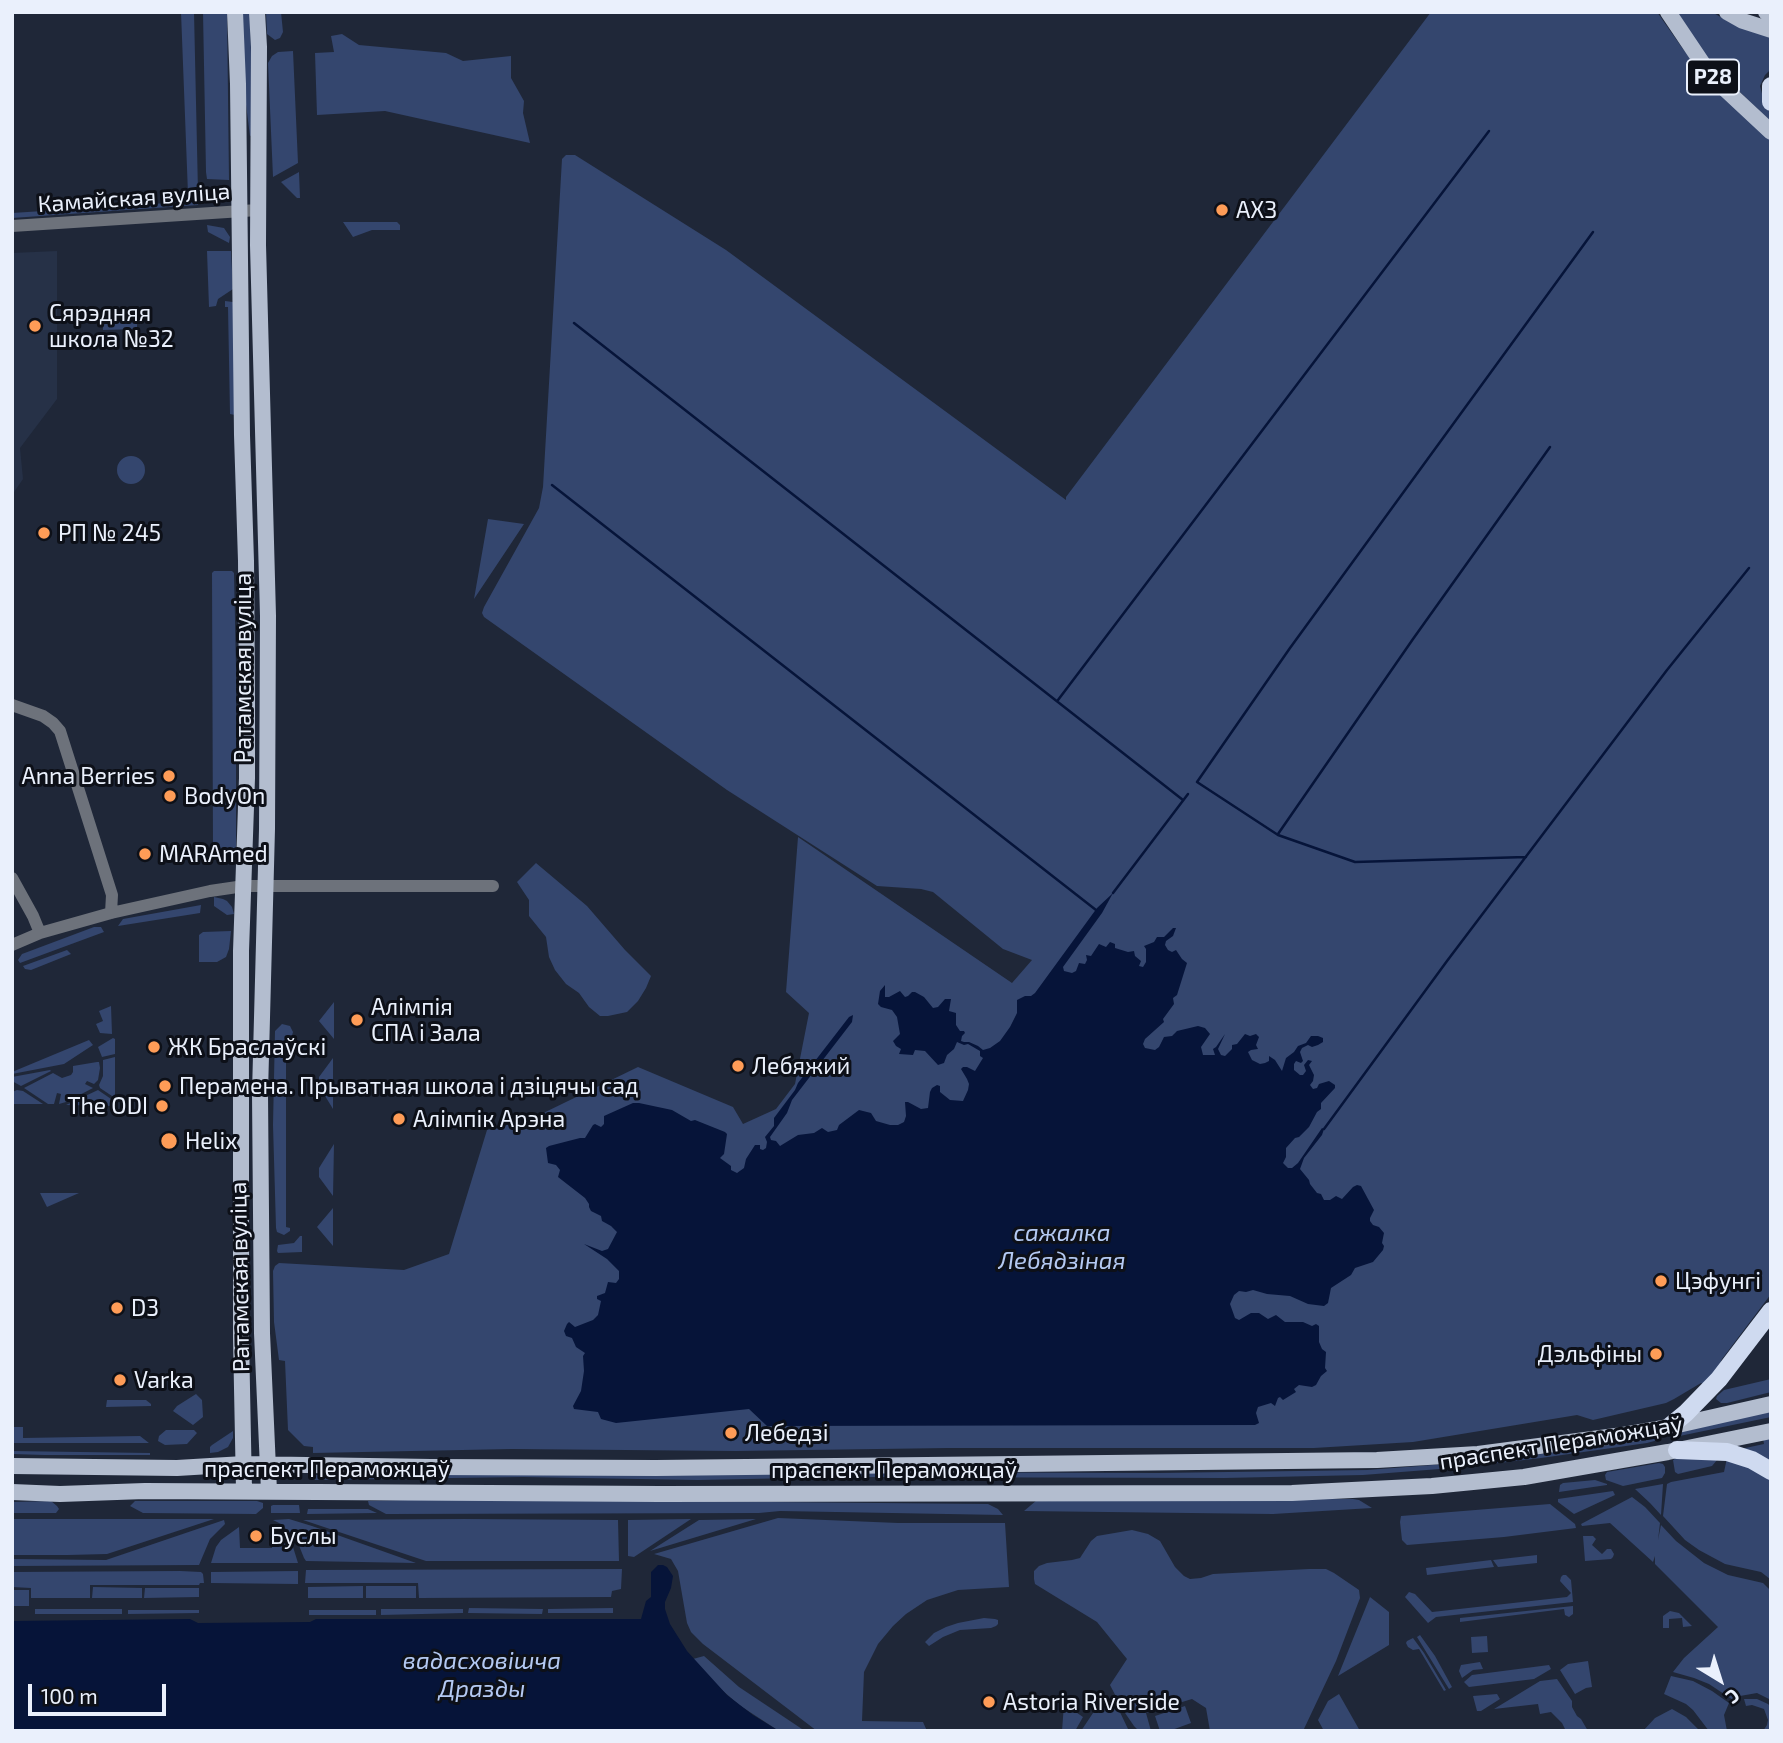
<!DOCTYPE html>
<meta charset="utf-8">
<style>
body{margin:0}
#map{position:relative;width:1783px;height:1743px;overflow:hidden;background:#1f2738;font-family:"Exo 2",sans-serif}
canvas{display:block}
.frame{position:absolute;inset:0;border:14px solid #eaf0fc;pointer-events:none}
.north{position:absolute;left:1685px;top:1645px;width:70px;height:70px;-webkit-text-stroke:5px #0d1018;paint-order:stroke;rotate:142deg;font-size:19px;font-weight:700;line-height:28px;text-align:center;color:#eaf0fc}
.north::after{content:'';display:block;margin:auto;width:24px;height:32px;background:#eaf0fc;clip-path:polygon(50% 0,100% 100%,50% 72%,0 100%)}
.scale{position:absolute;left:28px;top:1684px;width:138px;height:32px;box-sizing:border-box;border:4px solid #eaf0fc;border-top:0;padding-left:9px;font-size:21px;line-height:24px;white-space:nowrap;color:#eaf0fc;-webkit-text-stroke:5px #0d1018;paint-order:stroke}
</style>
<div id="map">
<canvas width="1783" height="1743"></canvas>
<div class="frame"></div>
<div class="north">С</div>
<div class="scale">100 m</div>
</div>
<script>
const c = document.querySelector('canvas').getContext('2d');
c.lineJoin = 'round';
function paint(path, color) {
  c.fillStyle = color;
  c.fill(path, 'evenodd');
}
function shape(rows) {
  const path = new Path2D();
  for (const r of rows) {
    if (r.length === 3) {
      path.moveTo(r[0] + r[2], r[1]);
      path.arc(r[0], r[1], r[2], 0, 2 * Math.PI);
      continue;
    }
    path.moveTo(r[0], r[1]);
    for (let i = 2; i < r.length; i += 2) path.lineTo(r[i], r[i + 1]);
  }
  return path;
}
function stroke(path, color, width, dash) {
  c.strokeStyle = color;
  c.lineWidth = width;
  c.lineCap = dash ? 'butt' : 'round';
  c.setLineDash(dash || []);
  c.stroke(path);
}
function write(font, color, halo, rows, align = 'center') {
  c.font = font + ' "Exo 2",sans-serif';
  c.lineWidth = 6;
  c.setLineDash([]);
  c.textBaseline = 'middle';
  c.strokeStyle = halo;
  c.fillStyle = color;
  for (const [text, x, y, turn = 0] of rows) {
    c.save();
    c.translate(x, y);
    c.rotate((+turn || 0) * Math.PI / 180);
    c.textAlign = isNaN(turn) ? turn : align;
    if (halo) c.strokeText(text, 0, 0);
    c.fillText(text, 0, 0);
    c.restore();
  }
}
const built = shape([
 [57,251,57,399,20,448,23,479,12,495,12,253]
]);
const green = shape([
 [181,12,194,12,198,192,188,194],
 [203,12,227,12,229,180,207,179,206,172],
 [243,12,250,12,253,135,250,136,243,81],
 [266,12,281,12,283,32,280,38,275,40,267,34],
 [1431,12,1657,12,1683,49,1710,81,1771,136,1771,1294,1722,1359,1714,1377,1708,1386,1701,1383,1674,1399,1666,1403,1593,1420,1577,1415,1413,1442,1314,1448,948,1448,736,1451,512,1449,313,1453,313,1447,304,1446,288,1430,285,1361,279,1360,274,1322,273,1271,275,1266,279,1263,404,1270,449,1254,487,1130,531,1119,638,1067,733,1107,743,1124,776,1109,795,1084,809,1013,786,992,798,837,1012,983,1032,960,1003,949,933,892,921,889,877,886,727,790,484,617,482,613,484,607,539,508,543,487,562,159,566,155,575,155,726,250,1066,500,1066,497],
 [1674,12,1712,12,1729,22,1771,36,1771,69,1765,75,1760,86,1765,105,1771,114,1771,122,1713,66],
 [342,34,359,45,446,53,463,61,511,56,511,78,524,101,523,113,530,143,385,111,317,115,315,53,334,52,331,36],
 [293,51,298,163,273,177,268,63,272,56,278,52],
 [299,172,300,198,297,198,281,182],
 [229,186,231,190,226,198,214,203,206,203,205,199],
 [198,201,198,205,12,218,12,213],
 [343,222,397,222,400,225,400,230,372,230,353,237],
 [207,225,224,228,230,237,229,243,208,232],
 [207,251,231,251,233,289,218,299,216,306,209,307],
 [225,301,233,302,235,415,230,414,228,307,225,307],
 [137,310,137,329,103,330,102,311],
 [131,470,14],
 [488,519,524,524,474,599],
 [214,571,232,571,234,573,236,667,236,850,213,850,212,573],
 [536,863,587,906,625,950,651,976,646,988,638,1001,627,1012,608,1016,600,1016,589,1007,579,993,566,984,555,970,549,957,546,937,529,916,529,900,517,882],
 [214,897,223,899,227,901,232,907,234,914,227,915,214,906],
 [201,905,200,913,118,926,123,919],
 [94,927,101,927,104,932,20,963,18,960,22,954],
 [231,931,229,949,226,957,217,962,199,962,199,935,203,932],
 [67,950,71,954,31,970,25,969,23,966],
 [334,1002,334,1039,319,1021],
 [111,1006,112,1034,100,1033,96,1024,103,1021,99,1011],
 [282,1024,290,1026,293,1032,290,1043,286,1043,286,1227,290,1228,290,1231,284,1235,277,1232,276,1228,273,1125,275,1031],
 [113,1038,115,1039,115,1054,102,1057,98,1047],
 [89,1040,93,1045,64,1064,12,1074,12,1072],
 [115,1057,115,1098,100,1088,99,1085,103,1076,103,1060],
 [333,1058,333,1109,319,1086,319,1077],
 [97,1062,99,1062,100,1068,98,1080,94,1084,87,1081,85,1084,93,1088,66,1102,59,1104,61,1094,57,1093,54,1104,48,1104,24,1088,53,1073,62,1078,71,1075,73,1072,73,1066],
 [50,1070,51,1071,21,1086,12,1081,12,1077],
 [17,1090,23,1091,43,1104,12,1104,12,1092],
 [98,1090,114,1101,114,1106,66,1105],
 [334,1144,333,1196,319,1177,319,1168],
 [40,1193,79,1193,47,1207],
 [333,1208,333,1246,317,1227],
 [300,1236,302,1236,302,1252,278,1253,277,1251,278,1245,294,1243],
 [1771,1379,1771,1392,1727,1403,1721,1403,1716,1399,1717,1396,1724,1390],
 [196,1394,202,1400,203,1417,193,1425,173,1411,177,1406],
 [107,1400,146,1400,151,1404,151,1406,106,1407],
 [1771,1408,1771,1417,1670,1438,1670,1433],
 [12,1427,23,1427,23,1438,140,1436,149,1443,12,1443],
 [166,1430,194,1430,197,1433,187,1444,165,1445,158,1441,159,1436],
 [233,1431,233,1438,228,1447,218,1452,210,1453,210,1447,212,1445],
 [1658,1435,1658,1440,1647,1443,1541,1458,1465,1467,1363,1475,1224,1478,845,1477,698,1480,523,1477,312,1480,311,1475,449,1473,843,1472,1158,1473,1367,1470,1459,1463,1542,1454],
 [1771,1435,1771,1465,1736,1450,1764,1444,1763,1438],
 [12,1451,150,1453,150,1455,44,1455,12,1454],
 [1676,1458,1717,1460,1712,1466,1678,1474,1675,1472,1673,1460],
 [1727,1458,1771,1476,1771,1584,1770,1579,1761,1572,1725,1564,1699,1550,1685,1540,1663,1516,1667,1484,1671,1482,1724,1472],
 [1659,1463,1663,1464,1665,1467,1665,1473,1662,1478,1623,1486,1606,1480,1605,1475,1607,1472],
 [1595,1480,1607,1484,1607,1485,1559,1492,1560,1485,1563,1483],
 [1663,1484,1661,1515,1650,1503,1635,1489],
 [1613,1491,1615,1495,1574,1514,1558,1502,1558,1499],
 [1632,1497,1645,1507,1660,1523,1658,1540,1661,1525,1676,1541,1704,1563,1728,1575,1763,1583,1771,1591,1771,1700,1757,1693,1740,1696,1738,1691,1734,1689,1737,1696,1733,1700,1709,1684,1694,1678,1673,1672,1684,1658,1718,1627,1655,1564,1655,1556,1653,1562,1610,1523,1582,1526,1581,1524],
 [447,1499,988,1504,998,1509,1003,1515,780,1511,759,1513,386,1514,369,1505,368,1501],
 [1353,1499,1359,1500,1372,1508,1273,1514,1024,1511,1037,1500],
 [51,1501,57,1506,59,1509,56,1513,12,1513,12,1502],
 [135,1501,257,1501,263,1503,263,1508,256,1514,143,1513,130,1506],
 [1550,1504,1575,1524,1576,1528,1504,1537,1407,1545,1402,1540,1400,1522,1401,1516],
 [273,1505,299,1505,300,1513,271,1513,271,1506],
 [308,1509,368,1509,377,1513,307,1514],
 [778,1518,898,1523,1005,1523,1009,1587,958,1590,927,1600,906,1614,893,1626,878,1644,864,1672,862,1721,923,1722,927,1731,817,1731,703,1644,691,1632,687,1623,678,1571,671,1559,654,1554],
 [12,1519,214,1519,107,1554,68,1555,12,1555],
 [289,1519,312,1526,416,1563,306,1561,304,1558,298,1543,292,1535,281,1524,273,1520],
 [464,1519,618,1520,619,1561,426,1561,303,1520],
 [691,1519,634,1557,628,1556,628,1520],
 [756,1519,650,1551,699,1520],
 [224,1520,225,1524,210,1539,199,1565,12,1566,12,1559,106,1560],
 [239,1527,240,1548,272,1548,273,1527,287,1538,293,1547,298,1563,211,1563,216,1547,221,1540],
 [1132,1530,1148,1534,1160,1541,1175,1567,1184,1576,1190,1579,1201,1578,1213,1574,1309,1569,1326,1569,1334,1573,1359,1590,1360,1598,1336,1661,1303,1731,1210,1731,1206,1708,1192,1699,1146,1713,1151,1731,1139,1731,1134,1726,1123,1710,1110,1685,1127,1659,1097,1622,1035,1584,1034,1579,1034,1571,1039,1566,1047,1563,1072,1560,1080,1558,1091,1541,1097,1536],
 [1583,1536,1593,1536,1596,1539,1592,1545,1602,1554,1607,1549,1611,1549,1614,1554,1613,1557,1611,1559,1585,1561],
 [1537,1555,1537,1563,1498,1567,1493,1560],
 [1491,1560,1494,1567,1427,1575,1426,1568],
 [622,1569,621,1589,612,1591,611,1597,419,1598,418,1583,305,1583,306,1570],
 [180,1571,201,1572,203,1574,204,1583,200,1583,199,1585,90,1585,90,1598,31,1598,31,1588,12,1587,12,1572],
 [298,1571,298,1584,211,1583,211,1572],
 [1563,1575,1566,1575,1571,1580,1573,1602,1436,1617,1428,1623,1405,1597,1409,1592,1415,1594,1432,1612,1567,1597,1571,1593,1560,1581,1561,1577],
 [363,1586,363,1598,308,1598,308,1587],
 [366,1586,416,1586,416,1598,366,1598],
 [93,1587,142,1588,142,1598,92,1598],
 [145,1588,199,1588,199,1597,144,1598],
 [12,1590,29,1590,29,1606,12,1606],
 [1370,1597,1389,1612,1389,1645,1338,1676],
 [1573,1606,1573,1614,1569,1617,1565,1615,1564,1609,1460,1622,1460,1618],
 [469,1608,543,1609,542,1614,468,1613],
 [613,1608,613,1613,548,1613,548,1609],
 [35,1609,122,1609,122,1614,35,1614],
 [381,1609,463,1609,463,1613,381,1615],
 [128,1610,199,1610,199,1613,128,1614],
 [309,1610,376,1610,376,1615,309,1615],
 [1670,1611,1679,1613,1692,1626,1683,1627,1682,1618,1669,1619,1669,1628,1663,1628,1663,1616],
 [984,1618,995,1619,998,1620,998,1624,996,1626,991,1628,960,1630,943,1637,929,1646,925,1642,934,1633,946,1627,958,1623],
 [1420,1635,1435,1656,1452,1687,1449,1689,1417,1637],
 [1487,1636,1488,1652,1472,1653,1471,1637],
 [1413,1638,1424,1653,1446,1690,1444,1691,1419,1649,1413,1650,1408,1647,1406,1643,1407,1641],
 [704,1656,739,1687,805,1731,779,1731,739,1705,714,1683,693,1659],
 [1588,1661,1592,1687,1586,1688,1575,1694,1560,1670,1568,1664],
 [1480,1662,1483,1669,1473,1670,1462,1678,1459,1671,1461,1665],
 [1549,1665,1551,1669,1534,1679,1469,1687,1464,1682,1472,1675],
 [1671,1676,1693,1681,1712,1691,1729,1703,1724,1715,1727,1731,1709,1731,1693,1710,1686,1704,1664,1694],
 [1557,1679,1572,1701,1572,1707,1577,1716,1581,1719,1588,1731,1566,1731,1562,1723,1551,1712,1540,1714,1538,1704,1494,1709,1540,1681],
 [1339,1694,1360,1731,1324,1731,1318,1720,1328,1701],
 [1497,1694,1500,1699,1481,1711,1477,1711,1473,1696],
 [1103,1698,1111,1701,1117,1706,1129,1731,1081,1731],
 [1744,1699,1757,1699,1768,1704,1771,1707,1771,1731,1763,1731,1767,1725,1768,1720,1764,1709,1752,1705,1746,1706],
 [1064,1704,1083,1717,1075,1731,1062,1731],
 [1185,1706,1191,1723,1169,1731,1160,1731,1155,1716],
 [1672,1709,1686,1717,1700,1731,1643,1731,1655,1718]
]);
const water = shape([
 [1113,893,1102,913,1063,967,1064,971,1072,973,1076,971,1079,963,1085,964,1087,960,1086,955,1091,956,1099,944,1106,947,1110,942,1115,944,1115,948,1128,952,1134,951,1135,956,1141,961,1139,966,1143,967,1146,962,1146,949,1144,946,1154,942,1157,937,1164,937,1173,928,1176,928,1173,936,1166,941,1165,945,1168,950,1172,952,1176,950,1182,959,1187,963,1177,995,1173,998,1174,1004,1163,1019,1164,1022,1145,1039,1143,1044,1145,1048,1155,1050,1159,1047,1164,1037,1172,1036,1177,1031,1198,1026,1205,1028,1210,1034,1201,1047,1203,1055,1215,1055,1213,1049,1216,1047,1225,1034,1218,1049,1221,1055,1225,1056,1232,1049,1232,1045,1237,1044,1245,1034,1250,1036,1256,1034,1259,1037,1256,1045,1258,1049,1251,1050,1248,1052,1252,1060,1260,1064,1265,1063,1269,1061,1269,1056,1275,1060,1282,1071,1286,1058,1294,1052,1298,1046,1306,1043,1311,1036,1318,1036,1323,1038,1323,1042,1318,1045,1312,1047,1308,1045,1302,1048,1300,1052,1303,1061,1301,1063,1296,1061,1294,1064,1294,1070,1300,1075,1303,1075,1306,1071,1304,1065,1308,1060,1312,1061,1309,1065,1314,1075,1313,1081,1310,1085,1313,1089,1317,1088,1319,1084,1329,1081,1335,1085,1335,1088,1321,1103,1321,1109,1317,1112,1309,1127,1299,1137,1295,1138,1286,1148,1286,1157,1283,1163,1288,1168,1292,1168,1298,1163,1322,1128,1324,1129,1322,1135,1304,1158,1300,1169,1309,1180,1310,1184,1317,1193,1321,1194,1324,1200,1330,1200,1336,1196,1342,1199,1353,1187,1357,1185,1361,1186,1374,1210,1370,1218,1370,1221,1373,1225,1379,1227,1384,1233,1382,1243,1384,1246,1383,1250,1373,1262,1355,1268,1351,1275,1331,1288,1328,1303,1324,1306,1308,1304,1290,1296,1267,1294,1253,1290,1246,1292,1239,1291,1234,1295,1230,1304,1235,1318,1239,1320,1251,1313,1259,1313,1268,1319,1276,1315,1285,1322,1303,1322,1312,1326,1316,1324,1319,1326,1319,1342,1322,1349,1326,1352,1325,1368,1327,1371,1321,1376,1316,1385,1312,1387,1299,1385,1294,1389,1296,1392,1283,1400,1280,1397,1278,1398,1275,1406,1271,1403,1258,1407,1256,1413,1259,1423,1255,1425,767,1426,749,1409,616,1423,601,1419,598,1412,574,1409,573,1406,581,1391,584,1371,583,1356,585,1353,576,1347,572,1338,566,1336,564,1331,567,1324,569,1322,575,1327,593,1320,598,1315,601,1301,597,1299,597,1296,605,1293,608,1282,616,1283,619,1279,619,1271,607,1259,584,1244,602,1251,608,1249,617,1232,611,1226,602,1221,601,1216,591,1211,589,1207,589,1204,585,1198,558,1177,560,1170,556,1165,548,1163,546,1148,549,1146,580,1138,585,1138,593,1125,595,1124,601,1127,604,1124,604,1116,633,1103,639,1103,672,1110,691,1121,695,1120,725,1132,727,1134,724,1154,720,1158,731,1166,731,1170,737,1173,744,1168,746,1159,755,1145,760,1145,760,1149,763,1150,766,1148,767,1142,765,1137,774,1126,774,1118,795,1090,798,1083,849,1017,853,1015,852,1022,792,1100,787,1113,770,1137,771,1140,776,1141,780,1146,798,1135,814,1133,822,1128,828,1132,837,1130,839,1125,859,1110,871,1113,876,1121,890,1125,898,1125,904,1122,906,1116,905,1102,908,1102,921,1109,928,1108,930,1092,932,1088,937,1085,940,1086,940,1092,950,1100,963,1101,968,1090,969,1084,967,1079,961,1069,963,1067,967,1067,975,1071,983,1058,980,1056,980,1051,968,1044,964,1045,957,1042,954,1049,947,1055,944,1063,938,1065,925,1051,915,1050,913,1055,899,1054,901,1049,896,1046,893,1041,900,1034,897,1017,892,1010,881,1007,878,1004,880,991,885,985,885,997,889,997,900,991,905,997,908,996,912,992,915,992,924,997,933,1008,938,1007,945,999,951,999,949,1011,956,1013,956,1025,960,1031,964,1031,965,1033,962,1036,961,1041,964,1042,969,1042,978,1046,983,1050,990,1048,1000,1041,1010,1027,1017,1013,1017,1000,1025,996,1031,996,1035,993,1097,908],
 [658,1565,663,1565,667,1567,673,1576,671,1588,665,1602,665,1609,670,1624,687,1651,727,1695,753,1715,779,1731,12,1731,12,1621,190,1619,198,1623,310,1622,316,1619,641,1619,646,1601,651,1597,651,1572]
]);
const stream = shape([
 [574,323,1183,800],
 [552,485,1096,910],
 [1058,700,1489,131],
 [1278,834,1413,639,1550,447],
 [1526,857,1355,862,1278,835,1197,782,1290,648,1593,232],
 [1113,893,1188,794],
 [1324,1129,1447,961,1667,670,1749,568]
]);
const minor = shape([
 [12,226,258,210],
 [12,705,43,716,53,723,60,731,112,895,111,913],
 [12,878,33,916,40,933],
 [12,945,40,933,111,913,210,891,244,886,493,886]
]);
const major = shape([
 [235,12,238,84,242,435,246,561,247,701,247,778,241,951,241,1337,244,1490],
 [257,12,259,47,258,245,268,616,267,829,260,1093,262,1333,269,1491],
 [1668,12,1711,76,1771,132],
 [1727,12,1743,21,1771,30],
 [1766,12,1771,14],
 [12,1466,177,1468,244,1464,431,1467,656,1468,1377,1460,1478,1454,1623,1435,1669,1427,1771,1404],
 [12,1492,60,1494,145,1491,660,1494,1292,1493,1432,1486,1524,1477,1668,1452,1771,1431]
]);
const highway = shape([
 [1771,86,1771,102],
 [1669,1427,1686,1413,1719,1379,1771,1311],
 [1677,1450,1727,1452,1752,1460,1771,1471]
]);
const markers = [
 [1222,210,7,"#fe9c57"],
 [35,326,7,"#fe9c57"],
 [44,533,7,"#fe9c57"],
 [169,776,7,"#fe9c57"],
 [170,796,7,"#fe9c57"],
 [145,854,7,"#fe9c57"],
 [357,1020,7,"#fe9c57"],
 [154,1047,7,"#fe9c57"],
 [738,1066,7,"#fe9c57"],
 [165,1086,7,"#fe9c57"],
 [162,1106,7,"#fe9c57"],
 [399,1119,7,"#fe9c57"],
 [169,1141,9,"#fe9c57"],
 [1661,1281,7,"#fe9c57"],
 [117,1308,7,"#fe9c57"],
 [1656,1354,7,"#fe9c57"],
 [120,1380,7,"#fe9c57"],
 [731,1433,7,"#fe9c57"],
 [256,1536,7,"#fe9c57"],
 [989,1702,7,"#fe9c57"]
];
const shields = [
 [1713,77,52]
];
const shieldNames = [
 ["Р28",1713,77]
];
const streetNames = [
 ["Камайская вуліца",134,198,-4],
 ["Ратамская вуліца",243,668,-90],
 ["Ратамская вуліца",240,1277,-91],
 ["праспект Пераможцаў",1561,1443,-9],
 ["праспект Пераможцаў",327,1469],
 ["праспект Пераможцаў",894,1470]
];
const poiNames = [
 ["АХЗ",1236,210],
 ["Сярэдняя",49,313],
 ["школа №32",49,339],
 ["РП № 245",58,533],
 ["Anna Berries",155,776,"right"],
 ["BodyOn",184,796],
 ["MARAmed",159,854],
 ["Алімпія",371,1007],
 ["СПА і Зала",371,1033],
 ["ЖК Браслаўскі",168,1047],
 ["Лебяжий",752,1066],
 ["Перамена. Прыватная школа і дзіцячы сад",179,1086],
 ["The ODI",148,1106,"right"],
 ["Алімпік Арэна",413,1119],
 ["Helix",185,1141],
 ["Цэфунгі",1675,1281],
 ["D3",131,1308],
 ["Дэльфіны",1642,1354,"right"],
 ["Varka",134,1380],
 ["Лебедзі",745,1433],
 ["Буслы",270,1536],
 ["Astoria Riverside",1003,1702]
];
const waterNames = [
 ["сажалка",1062,1233],
 ["Лебядзіная",1062,1261],
 ["вадасховішча",482,1661],
 ["Дразды",482,1689]
];
paint(built, '#263147');
paint(green, '#34466e');
paint(water, '#061439');
stroke(stream, '#061439', 2.5);
stroke(minor, '#6d727b', 12);
stroke(major, '#b3bdcf', 16);
stroke(highway, '#cfdaf0', 18);
for (const [x, y, r, color] of markers) {
  const dot = new Path2D();
  dot.arc(x, y, r, 0, 2 * Math.PI);
  c.fillStyle = color;
  c.fill(dot);
  stroke(dot, '#0d1018', 2.5);
}
for (const [x, y, w] of shields) {
  const box = new Path2D();
  box.roundRect(x - w / 2, y - 17.5, w, 35, 5);
  c.fillStyle = '#0d1018';
  c.fill(box);
  stroke(box, '#eaf0fc', 2);
}
write('bold 21px', '#eaf0fc', null, shieldNames);
write('23px', '#eaf0fc', '#0d1018', streetNames);
write('23px', '#eaf0fc', '#0d1018', poiNames, 'left');
write('italic 24px', '#b4c9f2', '#0d1018', waterNames);
</script>
